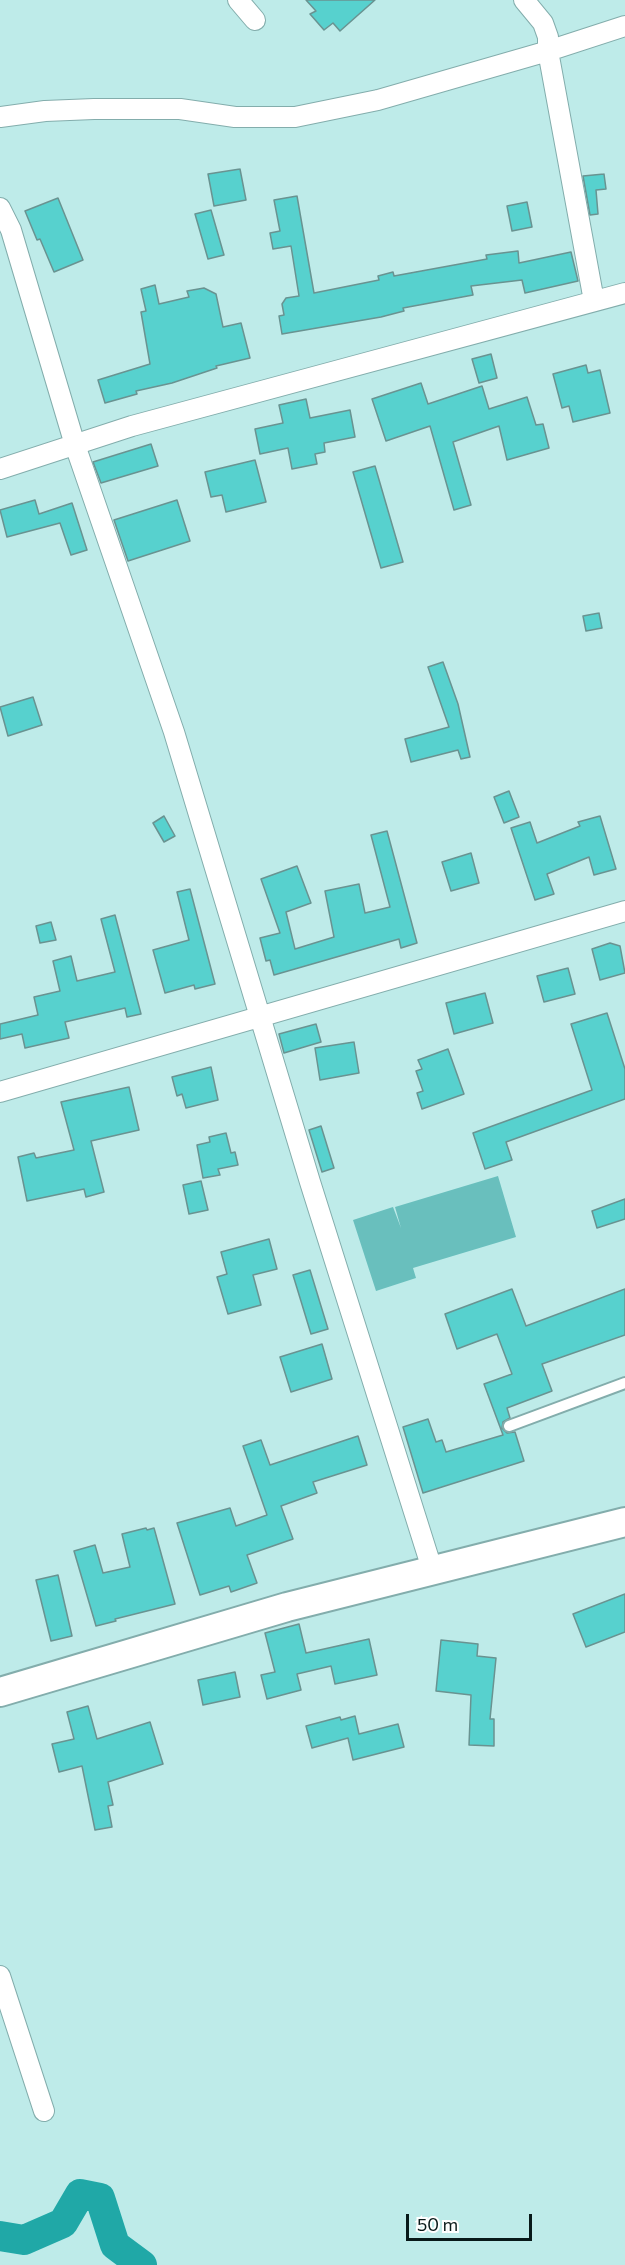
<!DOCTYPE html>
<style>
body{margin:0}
#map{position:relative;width:625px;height:2265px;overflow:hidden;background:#beebe9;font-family:Commissioner,sans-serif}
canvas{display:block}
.scale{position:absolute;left:406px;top:2214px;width:126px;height:27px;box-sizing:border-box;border:3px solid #081919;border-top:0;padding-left:8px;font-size:18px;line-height:21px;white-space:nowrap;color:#081919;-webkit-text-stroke:4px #fff;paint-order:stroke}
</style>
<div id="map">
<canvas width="625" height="2265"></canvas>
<div class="scale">50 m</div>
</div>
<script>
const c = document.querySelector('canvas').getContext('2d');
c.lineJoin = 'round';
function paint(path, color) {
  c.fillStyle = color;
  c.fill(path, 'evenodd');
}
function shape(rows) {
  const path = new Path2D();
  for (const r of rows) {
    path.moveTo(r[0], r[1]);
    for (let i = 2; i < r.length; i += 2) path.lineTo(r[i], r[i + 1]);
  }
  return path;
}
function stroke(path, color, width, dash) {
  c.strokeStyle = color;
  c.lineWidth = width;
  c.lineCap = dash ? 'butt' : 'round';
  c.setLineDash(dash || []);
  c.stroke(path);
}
const green = shape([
 [498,1176,516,1237,413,1268,416,1278,376,1291,353,1220,393,1207,401,1228,395,1207]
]);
const river = shape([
 [0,2236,24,2240,63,2223,80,2194,100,2198,115,2245,142,2265]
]);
const building = shape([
 [306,0,375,0,340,31,333,23,324,30,310,14,316,11,306,0],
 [240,169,246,200,214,206,208,174,240,169],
 [604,174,606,189,596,190,598,214,590,215,583,176,604,174],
 [297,196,314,293,379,280,378,276,393,272,394,276,487,259,486,255,518,251,519,263,571,252,578,281,525,293,522,280,471,286,473,295,403,308,404,311,381,317,282,334,279,316,284,315,282,304,286,298,299,296,291,246,273,249,270,233,280,231,274,200,297,196],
 [58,198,83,260,54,272,40,239,37,240,25,211,58,198],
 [527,202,532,227,512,231,507,206,527,202],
 [211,210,224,255,208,259,195,214,211,210],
 [155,285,159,304,189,297,187,291,204,288,216,294,223,327,241,323,250,358,216,366,217,368,172,383,136,391,137,394,105,403,98,380,150,364,141,312,146,311,141,289,155,285],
 [491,354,497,378,479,383,472,359,491,354],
 [586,365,588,373,600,370,610,413,573,422,569,406,562,408,553,374,586,365],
 [421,383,428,404,482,386,489,409,527,397,536,425,543,424,549,448,507,460,499,426,453,442,471,505,454,510,430,426,386,441,372,399,421,383],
 [306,399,310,418,350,410,355,437,324,443,325,452,315,454,317,464,292,469,288,448,260,454,255,429,283,423,279,405,306,399],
 [151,444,158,466,101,483,93,462,151,444],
 [255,460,266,502,226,512,222,495,211,497,205,472,255,460],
 [375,466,403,562,381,568,353,472,375,466],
 [35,500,39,514,72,503,87,550,71,555,60,523,7,537,0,510,35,500],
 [177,500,190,541,128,561,114,520,177,500],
 [599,613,602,628,586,631,583,616,599,613],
 [443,662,458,704,470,757,461,759,458,750,411,762,405,739,449,727,428,667,443,662],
 [33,697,42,725,8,736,0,707,33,697],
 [509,791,519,817,504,823,494,797,509,791],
 [164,816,175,836,164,842,153,823,164,816],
 [600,816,616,869,594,875,589,857,547,874,554,894,535,900,511,828,530,822,537,843,580,826,578,822,600,816],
 [387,831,417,943,401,948,399,939,274,975,270,960,266,961,260,938,280,933,261,879,297,866,311,903,286,912,295,949,334,937,325,891,359,884,365,913,390,907,371,835,387,831],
 [471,853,479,883,451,891,442,862,471,853],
 [190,889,215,984,195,989,194,985,165,993,153,950,189,940,177,892,190,889],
 [115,915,141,1014,127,1017,125,1008,65,1022,69,1038,25,1048,22,1034,0,1039,0,1024,38,1015,34,997,60,991,53,961,71,956,77,981,115,972,101,919,115,915],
 [51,922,56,940,40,943,36,926,51,922],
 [610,943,620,946,625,973,600,980,592,949,610,943],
 [568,968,575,994,544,1002,537,976,568,968],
 [485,993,493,1023,454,1034,446,1003,485,993],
 [607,1013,625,1069,625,1099,506,1142,512,1160,485,1169,473,1133,592,1090,571,1024,607,1013],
 [316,1024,321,1042,284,1053,279,1034,316,1024],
 [354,1042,359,1073,320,1080,315,1048,354,1042],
 [448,1049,464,1094,422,1109,417,1093,423,1091,416,1071,422,1069,418,1060,448,1049],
 [211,1067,218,1100,186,1108,182,1094,177,1096,172,1077,211,1067],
 [129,1087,139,1130,91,1141,104,1192,86,1197,84,1189,27,1201,18,1157,34,1153,36,1158,74,1150,61,1102,129,1087],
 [321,1126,334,1168,322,1172,309,1130,321,1126],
 [226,1133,231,1153,235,1152,238,1165,218,1169,220,1175,203,1178,197,1145,210,1142,209,1137,226,1133],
 [201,1181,208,1210,189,1214,183,1185,201,1181],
 [625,1199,625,1219,597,1228,592,1211,625,1199],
 [269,1239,277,1269,253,1275,261,1305,228,1314,217,1277,227,1274,221,1252,269,1239],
 [310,1270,328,1329,311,1334,293,1275,310,1270],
 [512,1289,526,1326,625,1289,625,1335,542,1364,552,1391,507,1408,510,1418,503,1422,502,1428,507,1433,515,1432,524,1461,423,1493,403,1427,428,1419,436,1442,442,1440,446,1452,503,1435,484,1384,512,1374,497,1334,457,1349,445,1314,512,1289],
 [322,1344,332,1379,291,1392,280,1357,322,1344],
 [358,1436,367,1465,313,1482,317,1493,281,1506,293,1539,247,1555,257,1583,231,1592,229,1586,200,1595,177,1523,230,1508,236,1526,267,1515,243,1446,261,1440,270,1465,358,1436],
 [146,1528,147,1530,154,1528,175,1604,115,1619,116,1621,96,1626,74,1551,95,1545,103,1573,130,1567,122,1534,146,1528],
 [58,1575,72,1636,51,1641,36,1580,58,1575],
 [625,1594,625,1632,586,1647,573,1614,625,1594],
 [299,1624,306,1653,369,1639,377,1675,335,1684,331,1666,297,1674,301,1690,267,1699,261,1675,275,1672,265,1633,299,1624],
 [441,1640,478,1644,477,1656,496,1658,490,1719,494,1719,494,1746,469,1745,471,1695,436,1691,441,1640],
 [235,1672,240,1697,203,1705,198,1680,235,1672],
 [88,1706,97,1739,150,1722,163,1764,108,1782,113,1805,108,1806,112,1827,95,1830,82,1766,59,1772,52,1744,74,1739,67,1712,88,1706],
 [355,1716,359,1734,398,1724,404,1747,353,1760,348,1738,312,1748,306,1726,340,1717,341,1720,355,1716]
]);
const lane = shape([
 [509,1426,625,1383]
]);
const street = shape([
 [238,0,255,20],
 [524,0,543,23,548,37,548,51,594,301],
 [0,117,45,111,94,109,180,109,235,117,295,117,378,100,548,51,625,26],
 [0,208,11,230,75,445,174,732,310,1182,433,1572],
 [0,469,132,426,625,293],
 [0,1092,625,911],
 [0,1976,44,2111]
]);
const secondary = shape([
 [0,1692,287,1607,625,1522]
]);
paint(green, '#69bfbd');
stroke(river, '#20a8a7', 30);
paint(building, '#57d1ce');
stroke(building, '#699391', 1.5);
stroke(lane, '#83adac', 14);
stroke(street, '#83adac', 22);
stroke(secondary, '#83adac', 32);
stroke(lane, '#fff', 10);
stroke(street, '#fff', 20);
stroke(secondary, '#fff', 28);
</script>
